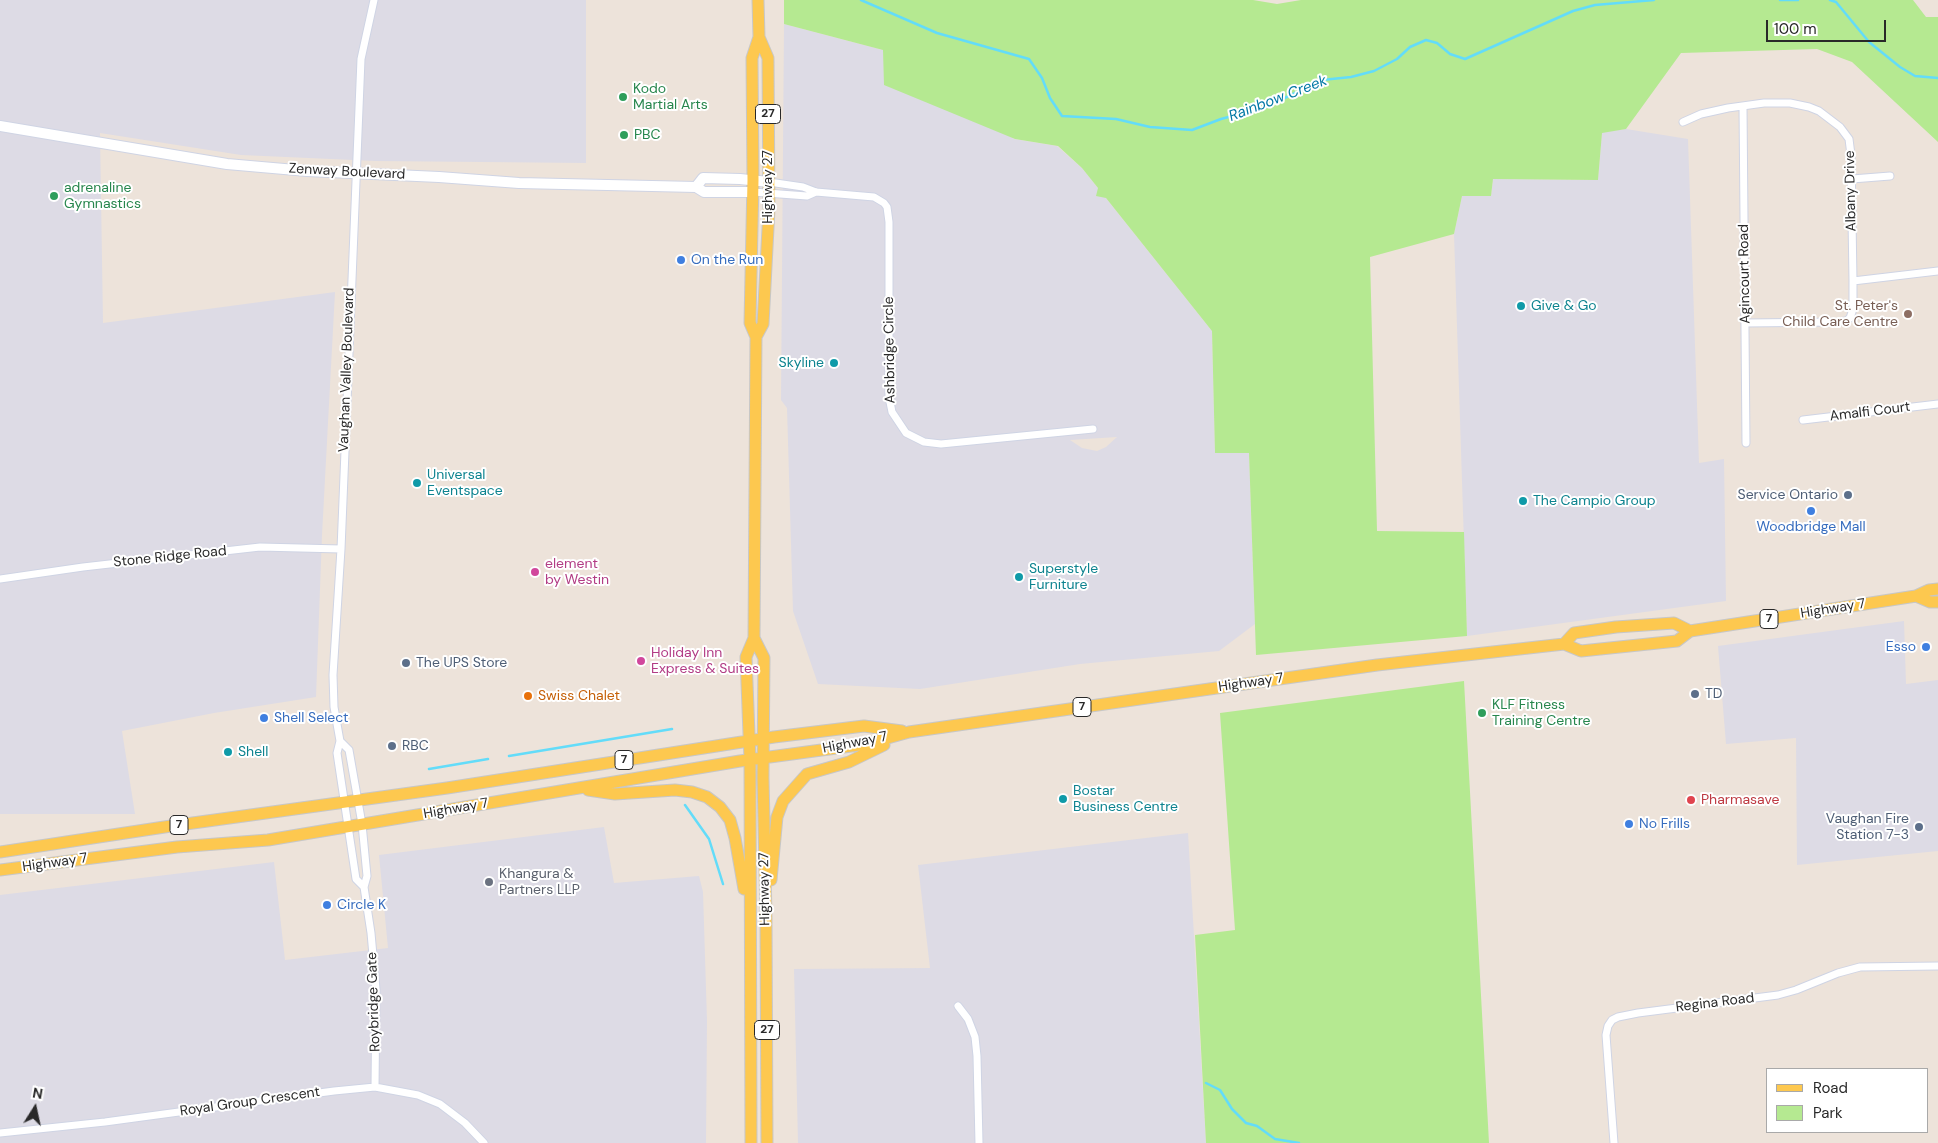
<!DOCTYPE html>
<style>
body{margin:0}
#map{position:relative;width:1938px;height:1143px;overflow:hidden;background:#ede3da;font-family:"DM Sans",sans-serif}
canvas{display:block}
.legend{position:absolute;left:1766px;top:1068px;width:162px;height:65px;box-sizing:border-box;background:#fff;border:1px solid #a9a9a9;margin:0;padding:6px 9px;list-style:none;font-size:15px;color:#292929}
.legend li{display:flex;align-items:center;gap:10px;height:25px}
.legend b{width:25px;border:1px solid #a9a9a9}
.north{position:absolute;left:10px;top:1083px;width:50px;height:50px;-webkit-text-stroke:4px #fff;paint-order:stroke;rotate:10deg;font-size:14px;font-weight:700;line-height:20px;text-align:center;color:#292929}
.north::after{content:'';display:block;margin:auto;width:18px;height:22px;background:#292929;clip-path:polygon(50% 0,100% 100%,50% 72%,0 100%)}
.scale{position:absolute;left:1766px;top:20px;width:120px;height:22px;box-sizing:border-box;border:2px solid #292929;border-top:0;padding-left:6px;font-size:15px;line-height:18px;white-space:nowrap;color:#292929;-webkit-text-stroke:4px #fff;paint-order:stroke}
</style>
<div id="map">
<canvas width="1938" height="1143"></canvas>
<ul class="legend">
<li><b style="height:6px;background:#fdc84f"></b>Road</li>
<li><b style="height:14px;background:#b5e991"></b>Park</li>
</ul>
<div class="north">N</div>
<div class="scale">100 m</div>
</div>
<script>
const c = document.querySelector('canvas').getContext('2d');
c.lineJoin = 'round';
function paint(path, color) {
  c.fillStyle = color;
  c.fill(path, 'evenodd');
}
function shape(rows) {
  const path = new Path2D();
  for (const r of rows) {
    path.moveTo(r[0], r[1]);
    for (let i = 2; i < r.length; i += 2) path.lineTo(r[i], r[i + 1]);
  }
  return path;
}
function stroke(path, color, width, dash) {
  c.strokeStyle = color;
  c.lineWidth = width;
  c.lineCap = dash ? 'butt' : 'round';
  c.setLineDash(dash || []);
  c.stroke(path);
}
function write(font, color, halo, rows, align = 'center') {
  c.font = font + ' "DM Sans",sans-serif';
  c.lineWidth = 4;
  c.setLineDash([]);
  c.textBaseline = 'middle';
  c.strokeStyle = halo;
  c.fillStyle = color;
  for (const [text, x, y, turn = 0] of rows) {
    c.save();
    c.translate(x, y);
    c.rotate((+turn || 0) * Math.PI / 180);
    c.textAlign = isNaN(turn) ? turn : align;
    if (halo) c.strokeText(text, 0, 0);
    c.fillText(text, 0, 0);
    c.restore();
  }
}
const industrial = shape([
 [0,0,586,0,586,163,376,161,241,155,100,133,103,323,335,292,322,535,316,697,214,713,122,731,135,814,0,814],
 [784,24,883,50,1014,139,1057,146,1082,168,1212,331,1215,453,1249,452,1255,624,1219,651,1080,664,920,689,818,684,793,611,787,408,781,400],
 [1117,437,1106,447,1097,451,1082,448,1070,440],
 [1626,129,1688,139,1699,463,1724,459,1726,601,1467,636,1454,234,1462,196,1491,196,1493,179,1598,180,1602,132],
 [1904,621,1906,684,1938,680,1938,851,1797,865,1796,738,1726,744,1718,646],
 [604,827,614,883,699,876,703,892,707,1021,706,1143,0,1143,0,895,274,862,285,960,388,948,379,855],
 [1188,833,1206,1143,798,1143,794,969,930,968,918,865]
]);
const green = shape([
 [784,0,1253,0,1277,4,1301,0,1913,0,1926,17,1938,17,1938,142,1852,62,1817,49,1681,53,1626,129,1602,133,1598,180,1493,179,1491,196,1462,196,1454,234,1370,257,1377,531,1464,532,1467,636,1256,655,1249,453,1215,453,1212,331,1106,198,1096,196,1098,188,1082,168,1058,146,1015,139,884,85,883,50,784,24],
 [1464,681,1489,1143,1206,1143,1195,935,1235,930,1220,713]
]);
const stream = shape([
 [861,0,937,33,1029,59,1042,78,1050,98,1062,116,1116,119,1150,127,1192,130,1221,119,1266,107,1322,80,1351,77,1374,71,1397,59,1410,47,1426,40,1437,43,1450,54,1465,59,1573,11,1595,5,1654,0],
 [1780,0,1798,0],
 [1830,0,1836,2,1869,42,1900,67,1915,76,1938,78],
 [509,756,672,729],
 [429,769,488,759],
 [685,805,709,839,723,884],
 [1206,1083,1220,1090,1232,1109,1246,1123,1257,1126,1275,1139,1299,1143]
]);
const street = shape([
 [1743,106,1746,443],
 [1683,122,1701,114,1728,108,1764,103,1790,103,1809,107,1819,111,1840,127,1849,139,1851,155,1853,281,1853,309,1850,318,1846,321,1838,322,1745,323],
 [1852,179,1890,176],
 [769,182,803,187,816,192,874,197,884,203,887,207,889,222,889,397,892,412,906,433,924,442,941,444,1093,429],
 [753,192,807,196,816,192],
 [1853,281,1938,271],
 [1803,420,1938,404],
 [0,579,83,567,260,547,341,549],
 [340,741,349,750,362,824,367,876,364,887,371,933,376,989,375,1087],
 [364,887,356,879,337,753,340,741,334,707,333,675,341,549,361,59,374,0],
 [958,1006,968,1019,975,1037,977,1056,979,1143],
 [0,1133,105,1122,334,1091,375,1087,418,1095,440,1104,465,1123,484,1143],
 [1614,1143,1606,1035,1608,1026,1612,1020,1618,1017,1638,1013,1778,995,1796,990,1838,973,1860,967,1938,966]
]);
const secondary = shape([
 [0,126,227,164,307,171,439,177,519,183,696,187,704,192,753,192],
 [696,187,703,178,740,179,769,182]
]);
const primary = shape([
 [756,337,763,324,769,209,768,58,759,37],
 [1916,596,1930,602,1938,602],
 [754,638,764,658,763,777,766,916,767,1143],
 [1564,644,1574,633,1616,627,1674,623,1690,631],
 [588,790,615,794,675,790,692,792,707,797,720,807,730,820,735,838,744,889],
 [0,852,171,826,447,788,774,737,864,726,902,731],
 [0,870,177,847,268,840,740,761,866,744,909,732,1377,665,1564,644,1581,651,1677,641,1690,631,1916,596,1929,590,1938,589],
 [771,880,777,817,783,801,807,774,849,762,884,745],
 [751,1143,750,760,746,657,754,638,756,337,750,323,753,180,752,58,759,37,758,0]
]);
const markers = [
 [623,97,5,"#2e9e5b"],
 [624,135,5,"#2e9e5b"],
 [54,196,5,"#2e9e5b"],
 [681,260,5,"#3f7fe0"],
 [1521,306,5,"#0f9aa8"],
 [1908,314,5,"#8d6e63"],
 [834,363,5,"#0f9aa8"],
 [417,483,5,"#0f9aa8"],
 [1848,495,5,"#5c6f8a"],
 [1523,501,5,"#0f9aa8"],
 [1811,511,5,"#3f7fe0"],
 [535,572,5,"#d1479c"],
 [1019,577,5,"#0f9aa8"],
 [1926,647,5,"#3f7fe0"],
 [641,661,5,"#d1479c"],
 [406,663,5,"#5c6f8a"],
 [1695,694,5,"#5c6f8a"],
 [528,696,5,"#e8710a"],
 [1482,713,5,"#2e9e5b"],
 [264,718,5,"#3f7fe0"],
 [392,746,5,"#5c6f8a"],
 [228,752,5,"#0f9aa8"],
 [1063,799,5,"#0f9aa8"],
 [1691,800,5,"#e0444e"],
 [1629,824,5,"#3f7fe0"],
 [1919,827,5,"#5c6f8a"],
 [489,882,5,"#6b7280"],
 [327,905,5,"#3f7fe0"]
];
const shields = [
 [768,114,25],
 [1769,619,18],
 [1082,707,18],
 [624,760,18],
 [179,825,18],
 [767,1030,25]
];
const shieldNames = [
 ["27",768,114],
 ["7",1769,619],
 ["7",1082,707],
 ["7",624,760],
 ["7",179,825],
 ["27",767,1030]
];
const leisureNames = [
 ["Kodo",633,89],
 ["Martial Arts",633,105],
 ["PBC",634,135],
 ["adrenaline",64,188],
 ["Gymnastics",64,204],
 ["KLF Fitness",1492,705],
 ["Training Centre",1492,721]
];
const streetNames = [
 ["Zenway Boulevard",347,172,3],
 ["Highway 27",768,187,-90],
 ["Albany Drive",1851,191,-91],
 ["Agincourt Road",1745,274,-91],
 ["Ashbridge Circle",890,350,-91],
 ["Vaughan Valley Boulevard",347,370,-88],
 ["Amalfi Court",1870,412,-7],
 ["Stone Ridge Road",170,557,-6],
 ["Highway 7",1833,609,-9],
 ["Highway 7",1251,683,-8],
 ["Highway 7",855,743,-11],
 ["Highway 7",456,809,-10],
 ["Highway 7",55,863,-8],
 ["Highway 27",765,889,-91],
 ["Roybridge Gate",374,1002,-92],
 ["Regina Road",1715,1003,-7],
 ["Royal Group Crescent",250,1102,-8]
];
const shopNames = [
 ["On the Run",691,260],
 ["Woodbridge Mall",1811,527,"center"],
 ["Esso",1916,647,"right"],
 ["Shell Select",274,718],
 ["No Frills",1639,824],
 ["Circle K",337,905]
];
const cultureNames = [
 ["Give & Go",1531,306],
 ["Skyline",824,363,"right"],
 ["Universal",427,475],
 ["Eventspace",427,491],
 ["The Campio Group",1533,501],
 ["Superstyle",1029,569],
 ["Furniture",1029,585],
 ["Shell",238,752],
 ["Bostar",1073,791],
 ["Business Centre",1073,807]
];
const educationNames = [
 ["St. Peter's",1898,306],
 ["Child Care Centre",1898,322]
];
const serviceNames = [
 ["Service Ontario",1838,495,"right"],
 ["The UPS Store",416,663],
 ["TD",1705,694],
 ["RBC",402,746],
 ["Vaughan Fire",1909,819,"right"],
 ["Station 7-3",1909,835,"right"]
];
const hotelNames = [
 ["element",545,564],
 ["by Westin",545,580],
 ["Holiday Inn",651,653],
 ["Express & Suites",651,669]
];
const foodNames = [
 ["Swiss Chalet",538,696]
];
const healthNames = [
 ["Pharmasave",1701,800]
];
const worshipNames = [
 ["Khangura &",499,874],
 ["Partners LLP",499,890]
];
const waterNames = [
 ["Rainbow Creek",1278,99,-21]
];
paint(industrial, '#dddbe5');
paint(green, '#b5e991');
stroke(stream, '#63dcf9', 2.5);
stroke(street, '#cfd4e4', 9);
stroke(secondary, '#cfd4e4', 12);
stroke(primary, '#c7c7c7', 13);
stroke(street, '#fff', 7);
stroke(secondary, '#fff', 10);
stroke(primary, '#fdc84f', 11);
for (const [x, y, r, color] of markers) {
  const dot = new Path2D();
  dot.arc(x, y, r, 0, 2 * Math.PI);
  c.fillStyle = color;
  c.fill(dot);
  stroke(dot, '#fff', 2);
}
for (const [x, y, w] of shields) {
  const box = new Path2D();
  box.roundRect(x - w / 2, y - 9.5, w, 19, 4);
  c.fillStyle = '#fff';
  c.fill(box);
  stroke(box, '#292929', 1);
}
write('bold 12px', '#292929', null, shieldNames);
write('14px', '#27864d', '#fff', leisureNames, 'left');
write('14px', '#292929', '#fff', streetNames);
write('14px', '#366cbe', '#fff', shopNames, 'left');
write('14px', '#0d838f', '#fff', cultureNames, 'left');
write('14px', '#785e54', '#fff', educationNames, 'right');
write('14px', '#4e5e75', '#fff', serviceNames, 'left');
write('14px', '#b23c85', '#fff', hotelNames, 'left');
write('14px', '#c56008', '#fff', foodNames, 'left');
write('14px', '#be3a42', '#fff', healthNames, 'left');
write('14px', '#5b616d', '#fff', worshipNames, 'left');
write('italic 15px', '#0278a5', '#fff', waterNames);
</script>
